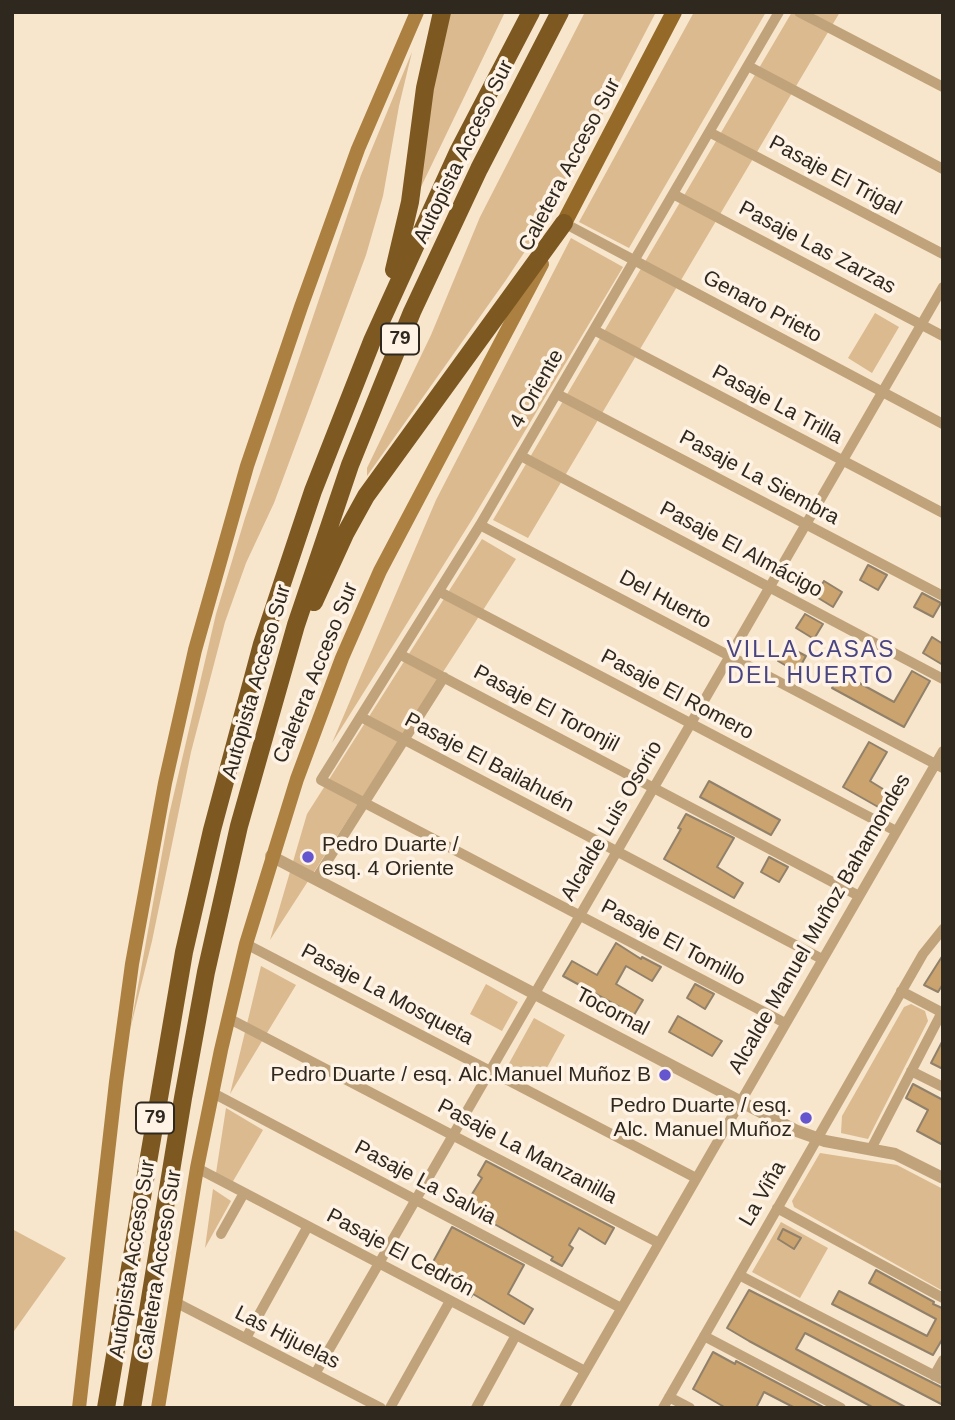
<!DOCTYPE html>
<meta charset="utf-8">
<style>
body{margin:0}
#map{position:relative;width:955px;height:1420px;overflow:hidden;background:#f7e5cc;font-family:Arial,sans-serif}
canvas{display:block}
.frame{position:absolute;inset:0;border:14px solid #2f281f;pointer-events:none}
</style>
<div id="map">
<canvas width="955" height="1420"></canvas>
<div class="frame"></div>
</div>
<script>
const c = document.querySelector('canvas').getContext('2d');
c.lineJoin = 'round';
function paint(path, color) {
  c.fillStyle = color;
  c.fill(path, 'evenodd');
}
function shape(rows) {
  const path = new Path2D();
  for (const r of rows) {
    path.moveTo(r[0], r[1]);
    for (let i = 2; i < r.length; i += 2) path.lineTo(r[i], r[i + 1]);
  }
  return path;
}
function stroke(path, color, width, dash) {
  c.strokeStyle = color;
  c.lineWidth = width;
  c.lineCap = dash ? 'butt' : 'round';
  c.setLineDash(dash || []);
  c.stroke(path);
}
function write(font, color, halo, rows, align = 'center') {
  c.font = font + ' Arial,sans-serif';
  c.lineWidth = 7;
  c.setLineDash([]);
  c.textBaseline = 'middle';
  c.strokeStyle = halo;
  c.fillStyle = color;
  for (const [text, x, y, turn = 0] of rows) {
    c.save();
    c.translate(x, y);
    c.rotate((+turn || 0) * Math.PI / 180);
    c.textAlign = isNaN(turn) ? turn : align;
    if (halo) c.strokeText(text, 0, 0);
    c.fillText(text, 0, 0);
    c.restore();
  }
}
const green = shape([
 [449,12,505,12,420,189,436,67],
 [585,12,656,12,553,209,506,280,367,476,367,468,431,335,480,217],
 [694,12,766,12,629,248,579,222],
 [792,12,840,12,528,538,493,520],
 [412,52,399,106,383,196,366,255,274,503,246,563,225,622,191,752,152,941,130,1030,169,815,216,614,245,518,361,175],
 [571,238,623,267,473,518,332,743,436,500],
 [875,313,899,327,872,373,848,358],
 [482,539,516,559,270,940,307,814],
 [261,966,296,985,230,1094],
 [486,984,518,1002,502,1031,470,1014],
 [911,1004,925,1011,928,1021,875,1125,868,1139,841,1133,842,1116,904,1007],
 [534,1018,565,1035,538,1084,507,1067],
 [226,1108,263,1130,232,1183,216,1173],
 [820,1153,897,1165,943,1189,943,1291,794,1207,792,1201],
 [213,1189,231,1201,205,1248],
 [781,1222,828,1248,800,1298,752,1272],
 [12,1229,66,1258,12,1334]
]);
const building = shape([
 [868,565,887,575,878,590,860,580,868,565],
 [824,581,842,592,833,607,815,596,824,581],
 [922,593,941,603,933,617,914,607,922,593],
 [805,614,823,624,814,639,796,628,805,614],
 [932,637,943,644,943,665,923,653,932,637],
 [787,646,806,656,797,672,778,661,787,646],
 [912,671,930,681,904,727,832,688,841,673,894,702,912,671],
 [869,742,887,752,870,781,896,797,887,812,843,787,869,742],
 [709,781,780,820,771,835,700,797,709,781],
 [686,814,734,838,717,867,743,883,734,898,664,859,681,829,678,828,686,814],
 [769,857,788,867,779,882,761,872,769,857],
 [616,943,641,959,642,957,661,967,652,981,626,966,616,984,643,1000,634,1015,563,976,572,961,597,975,616,943],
 [943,955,943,984,938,992,924,985,943,955],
 [695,984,714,994,705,1009,687,998,695,984],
 [678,1016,722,1041,712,1056,669,1032,678,1016],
 [943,1040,943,1069,931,1063,943,1040],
 [913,1084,943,1100,943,1145,917,1131,928,1110,906,1098,913,1084],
 [486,1161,614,1228,605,1244,579,1228,569,1245,573,1248,562,1266,551,1260,553,1257,464,1207,482,1178,478,1175,486,1161],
 [452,1227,524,1265,508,1294,533,1309,524,1324,473,1294,471,1297,427,1273,452,1227],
 [783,1229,801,1238,794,1249,778,1239,783,1229],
 [876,1270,934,1302,933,1304,942,1308,943,1307,943,1338,933,1355,832,1304,839,1291,927,1336,936,1319,869,1283,876,1270],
 [749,1290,943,1388,943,1405,805,1333,796,1349,907,1408,874,1408,749,1341,727,1328,749,1290],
 [713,1352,735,1364,736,1361,825,1408,795,1408,764,1392,756,1408,726,1408,693,1389,713,1352]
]);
const minor = shape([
 [779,12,480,525,321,780,785,1023],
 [799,12,943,87],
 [748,66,943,169],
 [709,132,943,254],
 [673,194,943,336],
 [564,223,943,424],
 [594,330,943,513],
 [557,394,943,596],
 [521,456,943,679],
 [480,525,943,768],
 [440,592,896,831],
 [401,655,859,896],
 [361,717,822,959],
 [316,879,444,677],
 [246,944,696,1178],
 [901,991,943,1013],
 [228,1018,659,1243],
 [911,1071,943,1087],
 [211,1092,621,1308],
 [871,1149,942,1012],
 [197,1168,585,1371],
 [777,1208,943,1298],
 [221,1234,244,1193],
 [739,1275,943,1380],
 [175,1302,381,1408],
 [704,1336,841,1408],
 [246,1338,308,1226],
 [315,1374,943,287],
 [934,1376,943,1360],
 [669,1397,690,1408],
 [390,1408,450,1301],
 [476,1408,516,1335],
 [564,1408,943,751],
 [663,1408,923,954,943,929]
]);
const tertiary = shape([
 [271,856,797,1131,825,1141,895,1154,943,1178]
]);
const secondary = shape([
 [79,1408,116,1082,132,964,165,783,195,650,247,466,301,307,358,149,417,12],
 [158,1408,197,1168,221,1050,246,944,297,779,342,658,380,571,542,264]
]);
const primary = shape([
 [564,223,674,12]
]);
const motorway = shape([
 [394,270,410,202,425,88,442,12],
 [314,602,345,534,366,496,564,223],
 [106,1408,184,952,212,830,262,644,313,491,372,341,458,152,531,12],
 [132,1408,183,1098,206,972,239,826,296,625,350,465,412,312,479,169,560,12]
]);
const markers = [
 [308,857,7,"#6555ce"],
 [665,1075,7,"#6555ce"],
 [806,1118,7,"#6555ce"]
];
const shields = [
 [400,339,38],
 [155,1118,38]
];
const shieldNames = [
 ["79",400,339],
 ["79",155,1118]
];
const streetNames = [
 ["Autopista Acceso Sur",464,152,-64],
 ["Caletera Acceso Sur",570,165,-62],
 ["Pasaje El Trigal",835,176,28],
 ["Pasaje Las Zarzas",817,248,28],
 ["Genaro Prieto",762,307,28],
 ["4 Oriente",537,389,-60],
 ["Pasaje La Trilla",777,405,28],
 ["Pasaje La Siembra",759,478,28],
 ["Pasaje El Almácigo",741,550,28],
 ["Del Huerto",665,600,28],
 ["Caletera Acceso Sur",316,673,-68],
 ["Autopista Acceso Sur",257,682,-74],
 ["Pasaje El Romero",677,695,28],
 ["Pasaje El Toronjil",546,709,28],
 ["Pasaje El Bailahuén",489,763,28],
 ["Alcalde Luis Osorio",612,821,-60],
 ["Alcalde Manuel Muñoz Bahamondes",820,924,-60],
 ["Pasaje El Tomillo",673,943,28],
 ["Pasaje La Mosqueta",387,995,28],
 ["Tocornal",612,1012,28],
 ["Pasaje La Manzanilla",527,1152,28],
 ["Pasaje La Salvia",425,1183,28],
 ["La Viña",763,1194,-60],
 ["Pasaje El Cedrón",400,1253,28],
 ["Autopista Acceso Sur",133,1259,-81],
 ["Caletera Acceso Sur",160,1265,-81],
 ["Las Hijuelas",287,1338,27]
];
const poiNames = [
 ["Pedro Duarte /",322,845,"left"],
 ["esq. 4 Oriente",322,869,"left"],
 ["Pedro Duarte / esq. Alc.Manuel Muñoz B",651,1075],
 ["Pedro Duarte / esq.",792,1106],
 ["Alc. Manuel Muñoz",792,1130]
];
const neighbourhoodNames = [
 ["VILLA CASAS",811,651],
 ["DEL HUERTO",811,677]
];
paint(green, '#dbba8f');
paint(building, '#caa36e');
stroke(building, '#91806a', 2);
stroke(minor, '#c1a37b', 10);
stroke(tertiary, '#c1a37b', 12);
stroke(secondary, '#ac8040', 14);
stroke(primary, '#956a28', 16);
stroke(motorway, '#7d5820', 18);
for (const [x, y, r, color] of markers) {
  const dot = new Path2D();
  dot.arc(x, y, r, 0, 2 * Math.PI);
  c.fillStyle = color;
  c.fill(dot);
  stroke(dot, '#fef3e5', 2.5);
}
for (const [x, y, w] of shields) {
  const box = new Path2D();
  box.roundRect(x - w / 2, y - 15.5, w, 31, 5);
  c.fillStyle = '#fef3e5';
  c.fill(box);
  stroke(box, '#2f281f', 2);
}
write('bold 19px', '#2f281f', null, shieldNames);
write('21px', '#2f281f', '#fef3e5', streetNames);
write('21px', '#2f281f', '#fef3e5', poiNames, 'right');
c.letterSpacing = '2px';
write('23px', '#494583', '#fef3e5', neighbourhoodNames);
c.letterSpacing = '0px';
</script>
